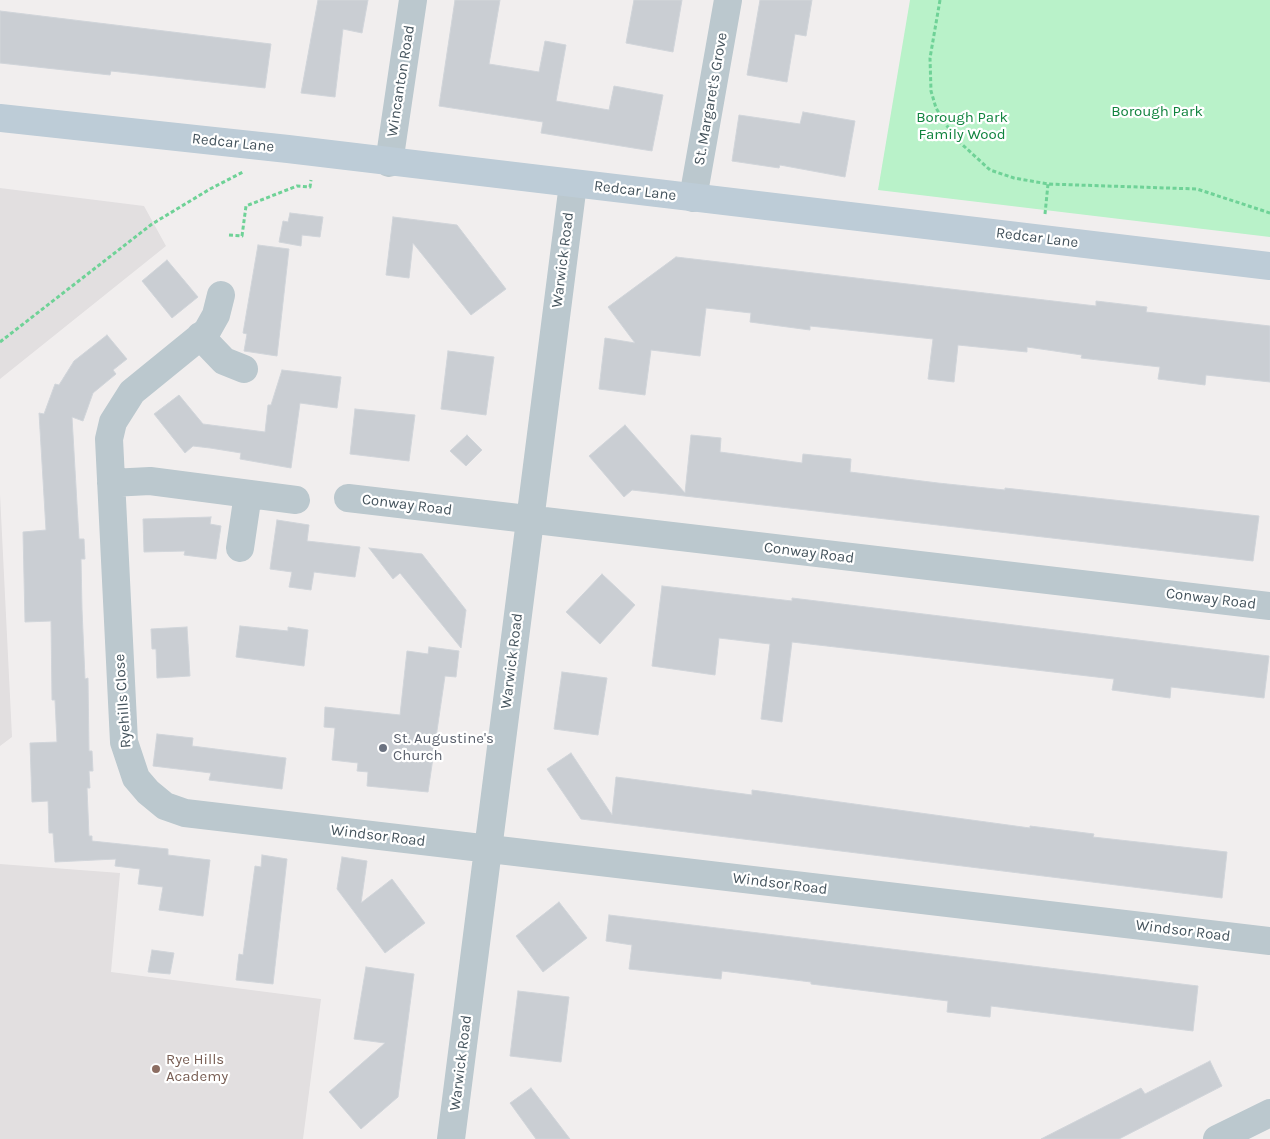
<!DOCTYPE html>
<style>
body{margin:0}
canvas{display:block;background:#f1eeee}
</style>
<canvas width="1270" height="1139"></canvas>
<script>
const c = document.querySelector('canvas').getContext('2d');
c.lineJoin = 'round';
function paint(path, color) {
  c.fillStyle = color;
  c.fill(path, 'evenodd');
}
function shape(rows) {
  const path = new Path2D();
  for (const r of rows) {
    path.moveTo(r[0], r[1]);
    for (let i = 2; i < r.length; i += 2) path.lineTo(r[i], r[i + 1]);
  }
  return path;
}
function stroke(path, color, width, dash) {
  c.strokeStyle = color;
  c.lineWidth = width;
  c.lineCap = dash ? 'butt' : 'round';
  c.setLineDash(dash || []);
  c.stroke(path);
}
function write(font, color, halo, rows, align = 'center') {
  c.font = font + ' Karla,sans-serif';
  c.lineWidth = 4.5;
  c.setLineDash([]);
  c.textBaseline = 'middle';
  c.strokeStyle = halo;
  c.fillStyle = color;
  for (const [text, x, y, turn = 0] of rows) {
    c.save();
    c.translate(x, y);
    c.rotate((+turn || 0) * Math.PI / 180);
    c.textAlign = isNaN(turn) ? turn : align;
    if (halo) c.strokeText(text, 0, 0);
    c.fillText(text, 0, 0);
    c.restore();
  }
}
const education = shape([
 [0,188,144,206,166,246,0,379],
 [0,494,12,737,0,746],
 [0,864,120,873,111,972,321,999,303,1139,0,1139]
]);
const green = shape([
 [910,0,1270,0,1270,237,878,190]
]);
const building = shape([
 [318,0,368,0,362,33,343,29,335,97,301,93,318,0],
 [455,0,500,0,489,64,539,72,545,41,566,45,556,101,609,110,614,86,663,95,652,151,541,133,543,122,439,106,455,0],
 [634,0,682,0,673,52,626,43,634,0],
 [760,0,812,0,806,36,795,34,787,82,747,75,760,0],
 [0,11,271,44,265,88,111,71,110,75,0,63,0,11],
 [803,112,855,121,845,177,780,165,779,168,732,161,739,115,800,124,803,112],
 [290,213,323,217,320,237,302,235,301,246,279,242,283,221,288,222,290,213],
 [393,217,457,225,506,289,471,315,413,243,409,278,386,275,393,217],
 [258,245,289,249,277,356,244,351,247,334,243,333,258,245],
 [676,257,1096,306,1096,301,1147,307,1146,312,1270,326,1270,382,1206,375,1205,385,1158,379,1160,367,1081,358,1082,355,1027,347,1027,352,958,345,954,382,928,379,933,339,810,326,810,330,750,322,751,313,706,308,700,356,651,350,645,395,599,389,605,338,635,343,608,307,676,257],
 [167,260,198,297,172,318,142,281,167,260],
 [107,335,127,359,113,370,116,374,93,393,83,421,72,417,79,539,84,539,85,559,81,559,82,609,85,679,88,678,89,751,92,751,93,771,89,771,90,788,87,788,89,836,92,836,92,841,168,849,168,855,210,860,203,916,159,910,163,887,138,884,140,869,115,866,116,859,55,862,53,833,49,833,48,801,32,802,30,743,57,742,55,700,52,700,51,621,25,622,23,532,46,530,39,413,44,414,55,384,59,385,74,361,107,335],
 [448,351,494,357,486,415,441,409,448,351],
 [282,370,341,377,337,408,300,403,291,468,240,459,241,453,210,448,193,446,185,453,154,414,179,395,203,424,265,432,268,405,271,405,282,370],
 [355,409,415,415,409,461,350,454,355,409],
 [625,425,685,493,691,435,721,438,720,452,802,463,803,454,851,459,850,472,938,483,1005,490,1005,488,1259,516,1253,561,632,490,624,497,589,456,625,425],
 [467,435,482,450,466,466,450,451,467,435],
 [211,517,210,524,221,526,216,559,184,555,185,551,144,552,143,519,211,517],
 [277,520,309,525,307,541,360,547,355,577,314,572,311,590,289,587,292,572,270,569,277,520],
 [369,548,422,554,466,610,461,648,400,573,393,579,369,548],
 [602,574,635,605,600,644,566,612,602,574],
 [662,586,792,601,792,598,1269,656,1264,698,1171,687,1170,698,1112,690,1114,679,792,642,782,722,761,719,770,644,719,638,715,675,652,666,662,586],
 [240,626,288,631,288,627,308,630,304,666,236,657,240,626],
 [187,627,190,676,157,678,156,649,152,649,151,629,187,627],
 [429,647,459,651,456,677,445,676,428,792,367,786,368,772,357,771,358,763,332,760,335,728,324,727,325,707,400,715,407,651,428,654,429,647],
 [562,672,607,678,598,735,554,729,562,672],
 [157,734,193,738,192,746,286,758,282,789,209,780,211,773,153,766,157,734],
 [571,753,612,815,616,777,752,795,752,790,1030,828,1030,826,1094,834,1093,837,1227,852,1222,898,581,819,547,769,571,753],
 [262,855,287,859,273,984,236,980,239,954,243,955,255,866,261,867,262,855],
 [342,857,367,861,361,903,392,879,425,923,385,953,337,889,342,857],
 [559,902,587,938,543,972,516,936,559,902],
 [609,915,1198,986,1193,1031,991,1006,990,1017,947,1012,948,1001,811,984,811,982,722,971,721,979,629,969,632,945,606,941,609,915],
 [152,950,174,953,170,974,148,972,152,950],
 [366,967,414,974,398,1097,361,1129,329,1092,385,1043,354,1039,366,967],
 [518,991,569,997,561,1062,510,1056,518,991],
 [1210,1061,1222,1086,1119,1139,1041,1139,1141,1088,1145,1094,1210,1061],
 [531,1088,570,1139,536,1139,510,1103,531,1088]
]);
const path = shape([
 [940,0,930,58,931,91,936,108,954,137,990,170,1014,178,1048,184,1197,189,1270,213],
 [1045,214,1048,184],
 [229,235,242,236,246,206,297,186,310,187,311,180],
 [0,342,152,224,210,189,243,172]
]);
const street = shape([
 [389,163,413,0],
 [693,198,728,0],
 [221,295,216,315,207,331,132,392,113,422,109,439,124,742,136,778,148,792,165,806,185,813,1270,941],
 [200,336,224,361,244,369],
 [111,483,150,481,296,500],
 [348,498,1270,606],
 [240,548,248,494],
 [451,1139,573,184],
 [1217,1139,1270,1113]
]);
const secondary = shape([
 [0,118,288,149,1270,266]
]);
const markers = [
 [383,748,5,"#6b7280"],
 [156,1069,5,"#8d6e63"]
];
const streetNames = [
 ["Wincanton Road",401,81,-81],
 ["St. Margaret's Grove",711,99,-80],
 ["Redcar Lane",233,143,6],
 ["Redcar Lane",635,191,7],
 ["Redcar Lane",1037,238,7],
 ["Warwick Road",563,260,-83],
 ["Conway Road",407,505,7],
 ["Conway Road",809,553,7],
 ["Conway Road",1211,599,7],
 ["Warwick Road",512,661,-83],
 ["Ryehills Close",123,701,-94],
 ["Windsor Road",378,836,7],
 ["Windsor Road",780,884,7],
 ["Windsor Road",1183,931,7],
 ["Warwick Road",461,1063,-83]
];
const parkNames = [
 ["Borough Park",1157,112],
 ["Borough Park",962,118],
 ["Family Wood",962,135]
];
const worshipNames = [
 ["St. Augustine's",393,739],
 ["Church",393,756]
];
const educationNames = [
 ["Rye Hills",166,1060],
 ["Academy",166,1077]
];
paint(education, '#e2dfe0');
paint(green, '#b9f2c9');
paint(building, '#caced3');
stroke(building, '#d1d5da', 1);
stroke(path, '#6fd297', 3, [4, 2.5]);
stroke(street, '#bbc8ce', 28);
stroke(secondary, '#bdccd7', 28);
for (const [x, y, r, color] of markers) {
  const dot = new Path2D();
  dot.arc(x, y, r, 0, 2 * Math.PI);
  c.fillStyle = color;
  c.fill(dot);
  stroke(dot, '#fff', 2);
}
write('15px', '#45545d', '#fff', streetNames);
write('15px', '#10833e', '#fff', parkNames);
write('15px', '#5b616d', '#fff', worshipNames, 'left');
write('15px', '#785e54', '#fff', educationNames, 'left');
</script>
